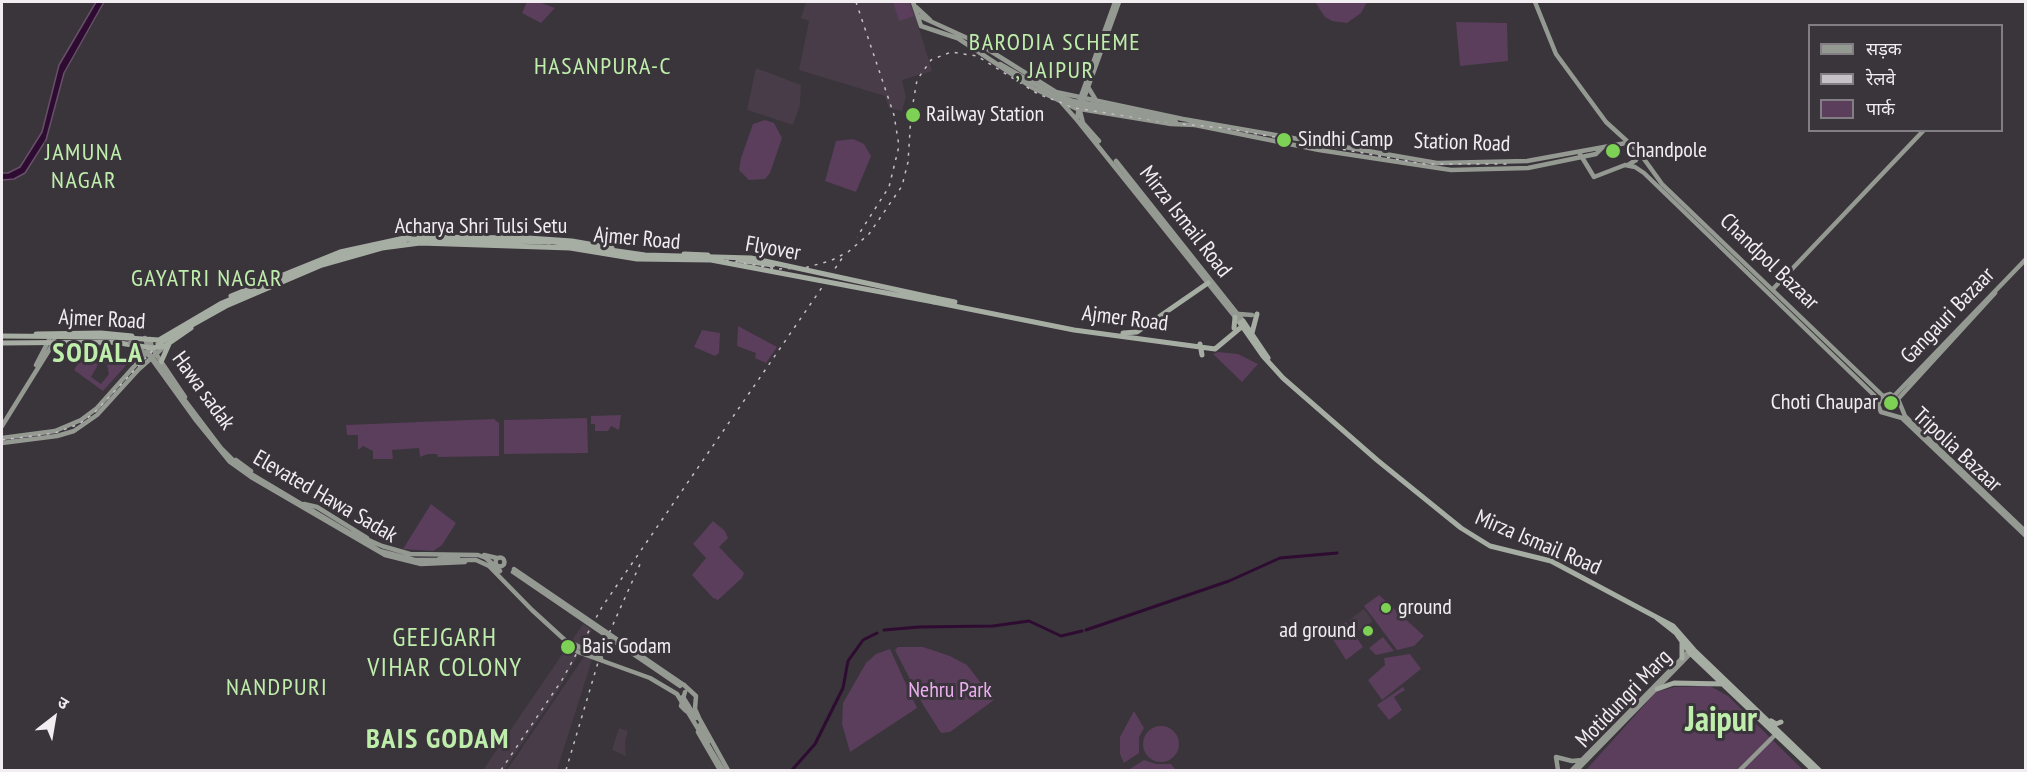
<!DOCTYPE html>
<meta charset="utf-8">
<style>
body{margin:0}
#map{position:relative;width:2027px;height:772px;overflow:hidden;background:#3a343b;font-family:"PT Sans Narrow","Noto Sans Devanagari",sans-serif}
canvas{display:block}
.frame{position:absolute;inset:0;border:3px solid #f1edf1;pointer-events:none}
.legend{position:absolute;left:1808px;top:24px;width:195px;height:108px;box-sizing:border-box;background:#3a343b;border:2px solid #837e84;margin:0;padding:8px 10px;list-style:none;font-size:18px;color:#f1edf1}
.legend li{display:flex;align-items:center;gap:12px;height:30px}
.legend b{width:30px;border:2px solid #837e84}
.north{position:absolute;left:24px;top:688px;width:60px;height:60px;-webkit-text-stroke:4px #3a343b;paint-order:stroke;rotate:31deg;font-size:16px;font-weight:700;line-height:24px;text-align:center;color:#f1edf1}
.north::after{content:'';display:block;margin:auto;width:21px;height:27px;background:#f1edf1;clip-path:polygon(50% 0,100% 100%,50% 72%,0 100%)}
</style>
<div id="map">
<canvas width="2027" height="772"></canvas>
<div class="frame"></div>
<ul class="legend">
<li><b style="height:8px;background:#949992"></b>सड़क</li>
<li><b style="height:8px;background:#c5c1c6"></b>रेलवे</li>
<li><b style="height:16px;background:#5a3e5c"></b>पार्क</li>
</ul>
<div class="north">उ</div>
</div>
<script>
const c = document.querySelector('canvas').getContext('2d');
c.lineJoin = 'round';
function paint(path, color) {
  c.fillStyle = color;
  c.fill(path, 'evenodd');
}
function shape(rows) {
  const path = new Path2D();
  for (const r of rows) {
    if (r.length === 3) {
      path.moveTo(r[0] + r[2], r[1]);
      path.arc(r[0], r[1], r[2], 0, 2 * Math.PI);
      continue;
    }
    path.moveTo(r[0], r[1]);
    for (let i = 2; i < r.length; i += 2) path.lineTo(r[i], r[i + 1]);
  }
  return path;
}
function stroke(path, color, width, dash) {
  c.strokeStyle = color;
  c.lineWidth = width;
  c.lineCap = dash ? 'butt' : 'round';
  c.setLineDash(dash || []);
  c.stroke(path);
}
function write(font, color, halo, rows, align = 'center') {
  c.font = font + ' "PT Sans Narrow",sans-serif';
  c.lineWidth = 6;
  c.setLineDash([]);
  c.textBaseline = 'middle';
  c.strokeStyle = halo;
  c.fillStyle = color;
  for (const [text, x, y, turn = 0] of rows) {
    c.save();
    c.translate(x, y);
    c.rotate((+turn || 0) * Math.PI / 180);
    c.textAlign = isNaN(turn) ? turn : align;
    if (halo) c.strokeText(text, 0, 0);
    c.fillText(text, 0, 0);
    c.restore();
  }
}
const built = shape([
 [806,2,911,2,932,71,902,80,906,97,902,111,889,108,885,96,799,70,809,21,801,18],
 [756,68,801,85,800,105,793,125,747,110],
 [1364,609,1373,621,1357,632,1349,620],
 [583,624,592,630,558,691,504,770,483,770],
 [594,642,597,644,557,770,507,770],
 [619,728,628,731,625,742,626,756,612,750]
]);
const green = shape([
 [527,2,539,2,555,8,541,23,522,13],
 [893,2,909,2,914,16,899,21],
 [1315,2,1367,2,1361,13,1347,23,1332,21,1325,17],
 [1456,22,1507,23,1508,61,1460,66],
 [765,120,774,123,782,138,770,173,765,179,749,180,739,170,741,158,753,124],
 [853,139,864,144,871,156,856,192,825,181,836,141],
 [738,326,777,347,766,363,755,358,756,353,737,346],
 [702,330,720,333,719,353,715,356,694,347],
 [91,342,103,342,100,348,111,355,105,364,99,363,91,377,101,384,109,374,107,365,116,350,117,354,131,360,103,391,74,370,82,357,87,360,89,357,84,354],
 [1218,352,1238,354,1258,364,1242,382,1213,354],
 [621,415,619,430,611,426,608,431,595,431,595,424,591,424,591,416],
 [587,418,588,453,504,454,504,420],
 [494,419,499,423,499,456,438,457,437,454,428,454,420,457,419,448,392,450,393,459,373,459,373,451,363,446,358,450,358,435,347,435,346,425],
 [431,504,456,523,442,545,433,551,403,549],
 [713,521,725,531,728,538,719,547,744,573,742,578,718,600,713,598,692,575,706,558,693,544],
 [1379,595,1424,636,1414,646,1397,650,1364,606],
 [1346,622,1363,647,1346,660,1329,633],
 [1383,637,1394,651,1376,655,1369,648],
 [898,647,923,647,950,656,967,665,994,700,950,732,941,733,922,703,895,650],
 [890,649,917,708,850,752,842,724,843,703,866,663,876,654],
 [1410,654,1421,669,1382,700,1368,680,1385,665,1384,658],
 [1710,686,1728,696,1803,770,1586,770,1656,692,1674,687],
 [1403,687,1405,690,1394,697,1402,710,1389,720,1377,705],
 [1134,711,1144,728,1139,737,1139,753,1124,763,1120,754,1120,737],
 [1161,744,18],
 [1144,760,1156,764,1171,764,1176,770,1128,770]
]);
const water = shape([
 [96,2,104,2,64,73,46,140,25,173,14,179,2,180,2,173,8,173,20,167,42,132,59,65,96,2]
]);
const canal = shape([
 [884,630,919,627,993,626,1029,621,1061,636,1082,631],
 [1086,630,1229,581,1280,558,1337,553],
 [792,770,815,744,843,688,848,661,863,640,877,633]
]);
const major = shape([
 [913,2,921,26,957,38],
 [1115,2,1080,99,1077,120,1240,323],
 [1535,2,1556,54,1606,122,1639,152,1662,184,1883,396],
 [916,7,930,20],
 [919,16,976,42,1056,92,1183,119,1437,163,1527,161,1626,143],
 [956,37,1033,88,1077,109],
 [1088,87,1097,102],
 [1083,101,1119,2],
 [1062,103,1077,120],
 [1080,109,1171,124,1195,125,1319,150,1451,170,1528,168,1596,154,1601,149],
 [1080,111,1083,123,1099,141],
 [1580,154,1594,177,1625,165,1635,167,1644,173,1879,400],
 [1116,161,1243,321],
 [1628,165,1636,160,1639,152],
 [1773,289,1924,130],
 [1239,314,1252,315],
 [145,338,151,358,195,419,230,462,251,477,385,555,421,564,465,562],
 [150,339,152,348,185,397],
 [36,365,49,340],
 [1894,396,2026,259],
 [1898,399,1995,293],
 [2,426,51,347,56,334],
 [2,438,55,431,81,420,97,408,147,352],
 [2,443,57,436,74,431,97,415,139,369,165,346],
 [236,460,251,471],
 [304,504,317,507,367,538],
 [2026,532,1905,416,1898,399,1890,394,1881,397,1878,405,1881,412,1902,418,2026,536],
 [484,555,497,558],
 [500,562,4.5],
 [684,685,696,696,695,709,699,718,728,770],
 [685,692,681,706,686,711],
 [698,732,720,770],
 [1556,757,1572,761,1582,760],
 [1556,757,1558,770],
 [1572,770,1690,650],
 [1577,770,1692,652],
 [1740,770,1777,733]
]);
const highway = shape([
 [419,237,528,238,572,241,612,248],
 [684,254,708,255],
 [738,260,773,265],
 [231,296,340,252,409,237],
 [935,298,955,302],
 [934,302,1074,330,1215,349,1245,324],
 [1243,321,1268,358],
 [1240,323,1263,356,1283,378,1377,460,1461,528,1490,546,1551,561,1673,626,1694,650,1819,770],
 [1234,328,1235,317],
 [1123,333,1137,332,1208,283],
 [1252,333,1257,314],
 [36,334,101,333,132,336],
 [2,343,113,342,152,348,165,346,191,328],
 [1200,344,1202,355],
 [161,362,169,344],
 [1657,618,1676,633,1691,654,1813,770],
 [1682,658,1682,642],
 [1657,689,1674,683,1724,684],
 [1771,721,1776,724,1781,722]
]);
const rail = shape([
 [856,2,894,115,899,146,889,187,857,237],
 [2,440,55,433,79,424,94,413,157,346,198,318,306,268,378,246,421,241,565,244,633,256,705,257,778,269,804,268,830,261,848,252,869,234,902,186,908,162,911,115,917,80,931,60,951,52,977,56,1038,94,1075,108,1171,123,1224,128,1424,164,1507,164],
 [501,770,562,680,602,607,845,254],
 [566,770,602,649,641,562]
]);
const majorBridge = shape([
 [1000,64,1068,103,1176,122],
 [1055,94,1073,101,1175,118],
 [130,343,153,358,221,448,241,468,380,551,415,560,476,560,489,566,532,610,578,652,650,678,677,694,723,770],
 [353,533,382,546,410,554,478,555,486,558,500,571],
 [439,559,458,558],
 [514,569,684,685],
 [513,572,680,686],
 [568,641,601,658],
 [683,697,696,718],
 [700,725,708,742]
]);
const highwayBridge = shape([
 [2,336,112,337,159,340,222,303,311,265,374,245,409,239,554,242,645,255,751,258,935,298],
 [158,344,226,306,322,265,382,248,420,243,570,248,637,259,711,260,934,302]
]);
const markers = [
 [913,115,8,"#7dd154"],
 [1284,140,8,"#7dd154"],
 [1613,151,8,"#7dd154"],
 [1891,403,8,"#7dd154"],
 [1386,608,6,"#7dd154"],
 [1368,631,6,"#7dd154"],
 [568,647,8,"#7dd154"]
];
const poiNames = [
 ["Railway Station",926,115],
 ["Sindhi Camp",1298,140],
 ["Chandpole",1626,151],
 ["Choti Chaupar",1878,403,"right"],
 ["ground",1398,608],
 ["ad ground",1356,631,"right"],
 ["Bais Godam",582,647]
];
const streetNames = [
 ["Station Road",1462,143,2],
 ["Mirza Ismail Road",1185,222,52],
 ["Acharya Shri Tulsi Setu",481,227],
 ["Ajmer Road",637,239,5],
 ["Flyover",773,249,10],
 ["Chandpol Bazaar",1769,262,44],
 ["Gangauri Bazaar",1948,316,-46],
 ["Ajmer Road",1125,319,7],
 ["Ajmer Road",102,320,3],
 ["Hawa sadak",203,391,54],
 ["Tripolia Bazaar",1957,450,43],
 ["Elevated Hawa Sadak",325,497,30],
 ["Mirza Ismail Road",1538,543,23],
 ["Motidungri Marg",1624,699,-46]
];
const parkNames = [
 ["Nehru Park",950,691]
];
const neighbourhoodNames = [
 ["BARODIA SCHEME",1055,43],
 [", JAIPUR",1055,71],
 ["HASANPURA-C",603,67],
 ["JAMUNA",84,153],
 ["NAGAR",84,181],
 ["GAYATRI NAGAR",207,279],
 ["NANDPURI",277,688]
];
const quarterNames = [
 ["GEEJGARH",445,639],
 ["VIHAR COLONY",445,669]
];
const districtNames = [
 ["SODALA",98,354],
 ["BAIS GODAM",438,740]
];
const townNames = [
 ["Jaipur",1721,721]
];
paint(built, '#473c48');
paint(green, '#5a3e5c');
paint(water, '#2e0c31');
stroke(water, '#68506b', 1.5);
stroke(canal, '#2e0c31', 3);
stroke(major, '#949992', 4.5);
stroke(highway, '#a6ada3', 5);
stroke(rail, '#c5c1c6', 1.5, [3, 6]);
stroke(majorBridge, '#949992', 4.5);
stroke(highwayBridge, '#a6ada3', 5);
for (const [x, y, r, color] of markers) {
  const dot = new Path2D();
  dot.arc(x, y, r, 0, 2 * Math.PI);
  c.fillStyle = color;
  c.fill(dot);
  stroke(dot, '#3a343b', 2);
}
write('22px', '#f1edf1', '#3a343b', poiNames, 'left');
write('22px', '#f1edf1', '#3a343b', streetNames);
write('22px', '#ebafef', '#3a343b', parkNames);
c.letterSpacing = '1.5px';
write('24px', '#bfeeac', '#3a343b', neighbourhoodNames);
c.letterSpacing = '0px';
c.letterSpacing = '1.5px';
write('26px', '#bfeeac', '#3a343b', quarterNames);
c.letterSpacing = '0px';
c.letterSpacing = '1.5px';
write('bold 28px', '#bfeeac', '#3a343b', districtNames);
c.letterSpacing = '0px';
write('bold 34px', '#bfeeac', '#3a343b', townNames);
</script>
